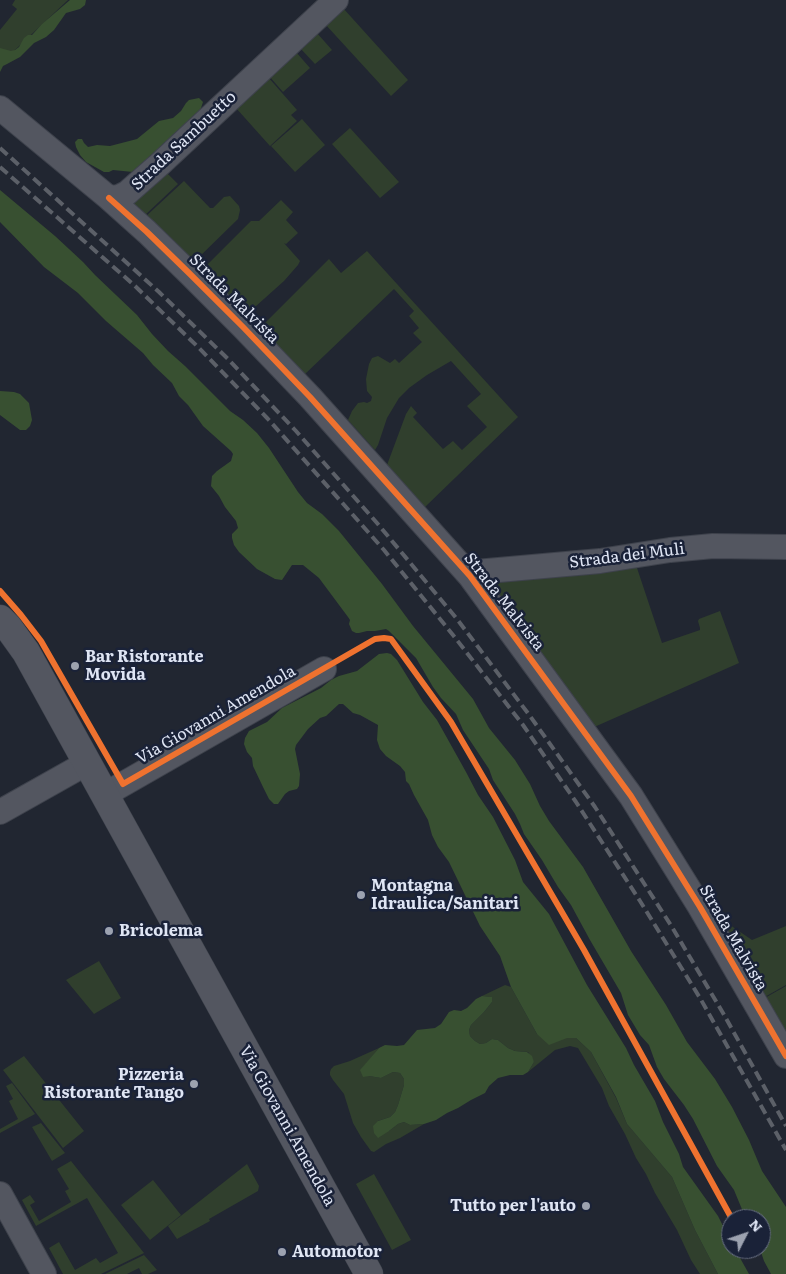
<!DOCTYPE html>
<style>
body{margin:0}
#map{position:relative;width:786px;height:1274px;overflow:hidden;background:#212631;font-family:Literata,serif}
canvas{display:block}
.north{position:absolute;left:721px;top:1209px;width:50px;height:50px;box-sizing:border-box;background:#1a2238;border:1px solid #697083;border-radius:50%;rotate:49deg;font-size:14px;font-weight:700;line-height:20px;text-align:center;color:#dfe5f4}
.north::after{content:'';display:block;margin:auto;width:18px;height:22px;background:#9ca2b0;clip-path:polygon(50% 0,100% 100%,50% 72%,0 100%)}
</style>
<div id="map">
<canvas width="786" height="1274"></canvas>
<div class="north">N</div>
</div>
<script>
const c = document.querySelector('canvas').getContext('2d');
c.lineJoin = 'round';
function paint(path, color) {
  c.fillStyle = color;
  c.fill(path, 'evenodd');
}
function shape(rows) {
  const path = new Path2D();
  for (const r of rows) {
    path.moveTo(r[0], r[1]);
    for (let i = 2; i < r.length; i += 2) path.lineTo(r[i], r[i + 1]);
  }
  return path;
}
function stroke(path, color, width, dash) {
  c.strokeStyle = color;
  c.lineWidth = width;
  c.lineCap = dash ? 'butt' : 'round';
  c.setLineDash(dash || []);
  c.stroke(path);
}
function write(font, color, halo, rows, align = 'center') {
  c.font = font + ' Literata,serif';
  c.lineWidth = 5;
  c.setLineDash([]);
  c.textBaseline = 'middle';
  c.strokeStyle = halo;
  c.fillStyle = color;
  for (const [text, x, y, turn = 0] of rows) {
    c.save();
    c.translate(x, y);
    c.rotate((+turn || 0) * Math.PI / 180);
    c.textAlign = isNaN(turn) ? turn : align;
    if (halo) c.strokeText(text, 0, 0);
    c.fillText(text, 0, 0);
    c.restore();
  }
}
const green = shape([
 [15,0,68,0,0,64,0,30,17,9,12,5],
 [343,8,408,80,391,96,325,24],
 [317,33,332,50,315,64,300,48],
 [296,52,310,68,283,92,269,76],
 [268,77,297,110,291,115,297,121,270,146,236,108],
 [302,119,325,145,295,172,271,146],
 [350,128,399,182,380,198,332,144],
 [166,172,178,184,143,217,132,208,133,202],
 [184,181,210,208,213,208,224,197,230,196,239,206,240,210,238,219,196,260,192,261,144,218],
 [281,200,293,212,286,220,298,233,286,244,284,243,300,261,298,265,284,281,246,315,201,271,251,221,259,221],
 [367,251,518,417,425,507,387,465,406,414,411,406,417,413,413,417,443,449,453,441,462,450,487,427,467,406,481,394,451,361,427,375,409,388,399,398,387,418,378,445,375,450,348,420,352,411,358,403,364,402,367,403,371,401,372,397,367,391,366,379,369,364,372,358,378,356,390,363,395,359,399,363,422,342,413,333,419,328,409,316,414,311,394,289,304,375,260,328,329,259,341,273],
 [636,565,662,643,700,630,700,628,698,621,699,619,720,611,739,663,592,728,489,590,490,582],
 [727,923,752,940,786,926,786,985,763,998,720,926],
 [99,961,121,998,94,1014,66,980],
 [505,985,511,987,537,1034,576,1038,591,1052,616,1098,627,1124,672,1177,695,1230,718,1274,700,1274,691,1260,677,1230,655,1193,646,1174,636,1158,625,1134,609,1106,602,1088,578,1048,570,1046,555,1050,528,1072,534,1062,528,1052,515,1051,508,1048,498,1040,492,1039,486,1043,480,1044,475,1041,470,1036,469,1030,471,1025,484,1012,492,1002,491,997,482,996],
 [786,986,786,1037,763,999],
 [379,1048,361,1070,369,1076,381,1078,393,1072,400,1073,404,1079,404,1085,398,1105,395,1112,390,1117,378,1121,389,1131,398,1124,404,1122,410,1125,424,1124,400,1138,386,1144,374,1152,371,1151,361,1137,353,1123,344,1094,333,1080,330,1075,330,1072,331,1069,334,1066,350,1061],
 [24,1056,84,1131,63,1148,3,1070],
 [12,1083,35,1114,0,1133,0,1129,18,1119,9,1101,13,1099,6,1086],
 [41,1123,65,1153,52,1161,32,1127],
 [71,1161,144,1253,101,1274,63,1274,49,1248,59,1242,75,1270,96,1258,100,1263,118,1253,87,1198,36,1226,22,1200,30,1195,35,1202,30,1205,39,1221,71,1202,65,1191,69,1189,57,1169],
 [247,1164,259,1186,258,1191,209,1219,210,1221,177,1239,168,1226],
 [374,1174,411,1240,392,1250,356,1184],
 [153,1180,181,1215,150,1240,121,1205],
 [144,1255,157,1270,148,1274,142,1274,139,1268,127,1274,105,1274]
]);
const forest = shape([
 [70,0,86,0,85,5,80,9,66,13,54,30,46,37,34,43,20,57,7,64,3,66,0,72,0,48,11,51,15,50,19,47,24,38,28,35,32,35,42,24],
 [199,98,203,102,198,117,142,171,133,172,113,170,109,172,104,172,86,162,80,155,76,147,75,142,78,139,82,139,84,143,88,147,97,145,110,146,137,139,159,121,173,118,181,111,186,103,189,100],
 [0,190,55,236,83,262,95,275,137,315,152,334,168,351,185,366,230,411,243,420,257,433,269,448,298,492,307,503,322,514,339,531,382,584,413,626,473,699,489,728,515,760,530,784,540,806,549,821,583,867,631,951,666,1005,687,1042,715,1079,732,1107,749,1140,762,1171,786,1207,786,1274,771,1274,764,1261,760,1249,761,1249,761,1219,746,1219,734,1190,717,1166,693,1119,684,1105,664,1079,657,1067,649,1045,640,1035,628,1015,621,993,590,940,571,905,558,887,542,860,524,834,520,824,515,814,493,780,489,769,463,730,456,714,441,698,433,687,416,658,389,631,386,629,375,631,367,631,359,633,356,633,352,631,349,624,350,620,348,617,319,578,303,565,292,565,282,580,275,579,257,569,239,552,234,545,232,538,232,534,238,528,236,521,225,507,219,496,211,486,212,476,217,471,231,461,233,454,231,451,203,426,188,405,179,396,172,383,153,365,143,353,106,321,78,293,44,267,0,222],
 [0,391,14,392,20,394,29,403,32,420,30,426,26,430,20,430,0,415],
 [387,653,391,654,397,660,423,702,437,720,466,772,478,795,493,817,515,860,523,882,549,914,587,985,626,1048,634,1065,655,1101,663,1122,679,1154,683,1167,718,1216,731,1242,731,1249,735,1249,749,1274,718,1274,695,1230,672,1177,627,1124,616,1097,591,1052,576,1038,567,1038,549,1045,537,1034,511,987,500,956,480,926,449,862,438,847,432,835,428,820,414,795,409,784,406,781,405,772,400,766,386,756,380,749,377,740,378,725,360,715,353,713,343,704,339,704,326,716,320,718,308,729,296,745,295,749,300,774,299,786,297,789,289,791,285,794,278,804,274,804,269,799,263,787,253,766,252,758,247,752,244,744,245,738,249,731,267,722,282,708,321,688,331,680,339,676,357,671,379,654],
 [482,996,492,997,492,1002,484,1012,471,1025,469,1030,470,1036,475,1041,480,1044,486,1043,492,1039,498,1040,508,1048,515,1051,527,1052,532,1056,534,1062,528,1072,523,1075,510,1075,498,1078,489,1086,485,1093,471,1100,458,1108,447,1113,436,1120,424,1124,410,1125,404,1122,398,1124,389,1131,378,1138,374,1133,373,1126,378,1121,390,1117,395,1112,398,1105,404,1085,404,1079,400,1073,393,1072,381,1078,369,1076,363,1077,360,1070,379,1048,385,1045,397,1046,404,1045,417,1030,435,1028,441,1024,449,1012,454,1010,461,1011,467,1008,476,999]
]);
const minor = shape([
 [0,108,109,198,119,197,127,193,161,163,336,0],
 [109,198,147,232,190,274,243,327,310,397,470,576,631,796,700,907,786,1056],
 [470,576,476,572,600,561,670,550,713,546,786,547],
 [104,795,324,669],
 [0,812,87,763],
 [0,1194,44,1274]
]);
const secondary = shape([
 [0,619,8,627,26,652,369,1274]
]);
const rail = shape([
 [0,148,159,292,228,359,296,431,377,523,457,619,530,716,595,807,672,927,723,1013,786,1126],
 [0,167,134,285,198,347,268,419,384,550,453,635,523,725,576,802,640,901,700,998,786,1150]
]);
const cycleway = shape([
 [109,198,147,232,190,274,243,327,310,397,470,576,631,796,700,907,786,1056],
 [0,591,21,615,41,641,123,784,375,639,384,638,391,639,451,722,584,950,732,1219]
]);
const markers = [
 [75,666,5,"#9ca2b0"],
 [361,895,5,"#9ca2b0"],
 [109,931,5,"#9ca2b0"],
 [194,1084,5,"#9ca2b0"],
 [586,1206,5,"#9ca2b0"],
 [282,1252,5,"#9ca2b0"]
];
const streetNames = [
 ["Strada Sambuetto",184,141,-43],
 ["Strada Malvista",234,299,45],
 ["Strada dei Muli",627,556,-7],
 ["Strada Malvista",504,602,52],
 ["Via Giovanni Amendola",216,715,-30],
 ["Strada Malvista",733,938,60],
 ["Via Giovanni Amendola",287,1126,61]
];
const poiNames = [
 ["Bar Ristorante",85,657],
 ["Movida",85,675],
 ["Montagna",371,886],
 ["Idraulica/Sanitari",371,904],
 ["Bricolema",119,931],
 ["Pizzeria",184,1075,"right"],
 ["Ristorante Tango",184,1093,"right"],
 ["Tutto per l'auto",576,1206,"right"],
 ["Automotor",292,1252]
];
paint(green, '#303f2d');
paint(forest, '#385031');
stroke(minor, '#3e424c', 26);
stroke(secondary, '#3e424c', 29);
stroke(minor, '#535660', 24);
stroke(secondary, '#535660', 28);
stroke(rail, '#5c6068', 4, [10, 5]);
stroke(cycleway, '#ef722f', 6);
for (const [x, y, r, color] of markers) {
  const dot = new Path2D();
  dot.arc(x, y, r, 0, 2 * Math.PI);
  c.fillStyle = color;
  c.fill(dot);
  stroke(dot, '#1a2238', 2);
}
write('16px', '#dfe5f4', '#1a2238', streetNames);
write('bold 16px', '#dfe5f4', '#1a2238', poiNames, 'left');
</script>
